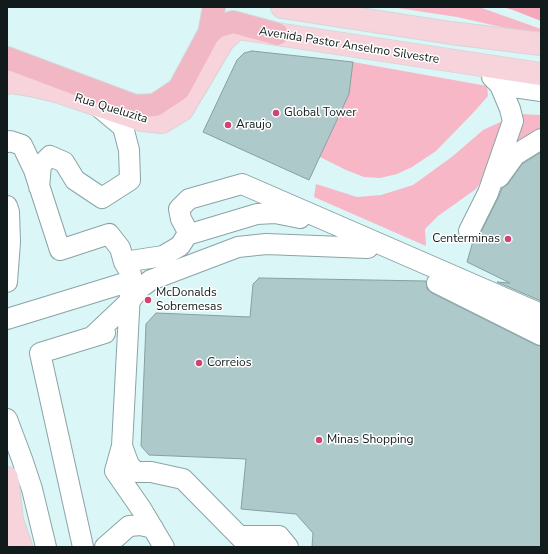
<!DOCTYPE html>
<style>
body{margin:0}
#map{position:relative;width:548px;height:554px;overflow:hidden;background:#daf6f7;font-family:"Nunito Sans",sans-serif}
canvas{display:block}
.frame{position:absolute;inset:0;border:8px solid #111b1b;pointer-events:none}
</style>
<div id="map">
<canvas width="548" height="554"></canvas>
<div class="frame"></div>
</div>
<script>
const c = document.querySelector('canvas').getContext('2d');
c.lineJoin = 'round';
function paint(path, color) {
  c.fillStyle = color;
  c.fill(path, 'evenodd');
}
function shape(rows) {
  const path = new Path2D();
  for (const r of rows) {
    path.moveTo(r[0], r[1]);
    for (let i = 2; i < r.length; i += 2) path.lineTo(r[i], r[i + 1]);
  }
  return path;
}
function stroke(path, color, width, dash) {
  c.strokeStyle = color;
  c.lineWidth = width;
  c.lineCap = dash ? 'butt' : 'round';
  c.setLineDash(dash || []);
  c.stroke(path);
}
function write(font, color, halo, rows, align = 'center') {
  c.font = font + ' "Nunito Sans",sans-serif';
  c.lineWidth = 3;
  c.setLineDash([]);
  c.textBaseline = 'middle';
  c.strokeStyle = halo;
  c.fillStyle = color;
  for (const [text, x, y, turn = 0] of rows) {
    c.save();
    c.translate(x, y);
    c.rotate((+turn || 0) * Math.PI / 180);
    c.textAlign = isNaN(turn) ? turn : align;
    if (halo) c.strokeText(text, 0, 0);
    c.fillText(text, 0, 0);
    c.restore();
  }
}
const green = shape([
 [391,7,479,7,541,29,541,34,532,34,457,17],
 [353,62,487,86,488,96,473,113,436,151,412,167,397,174,380,178,364,177,346,170,320,157,349,94],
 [519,114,541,115,541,129,517,143],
 [505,120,488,171,476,189,438,216,425,229,426,246,314,197,316,184,357,197,381,195,413,185,453,156,483,130]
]);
const forest = shape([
 [503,7,541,7,541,21,513,10]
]);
const building = shape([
 [252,51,353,62,349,94,309,180,203,132,237,60,244,53,252,51],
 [541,152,541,301,497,282,510,283,467,262,473,241,479,236,498,198,502,188,508,184,522,164,541,152],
 [259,278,426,281,427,289,432,293,536,345,541,346,541,547,312,547,313,533,296,514,241,509,246,459,149,455,141,446,146,324,156,313,250,317,253,284,259,278]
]);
const minor = shape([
 [492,77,500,85,541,91],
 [7,142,10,141,22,145,34,170,60,250,109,234,120,248,124,262,131,274,122,446,115,471,142,510,164,547],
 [499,177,515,155,541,139],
 [39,187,41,165,50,156,64,162,75,180,102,198,130,180,129,150,123,127,98,106],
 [7,206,9,212,10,242,7,282],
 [469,231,488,193,513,121,510,109,500,85],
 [187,235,257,214,275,213,300,218],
 [124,262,163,256,180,246,187,235,187,230,181,219,179,209,189,199,242,184,541,314],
 [437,283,541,335],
 [7,319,131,281],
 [93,336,129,302,140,288,151,280,238,247,266,244,368,248],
 [7,419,22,459,32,489,46,547],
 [122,446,129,465,136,472,151,472,183,479,250,547],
 [239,536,279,536,288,547],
 [83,547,40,353,105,333],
 [105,547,129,526,141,525,153,528]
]);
const major = shape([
 [282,7,451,33,541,44],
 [7,83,11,82,35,86,56,91,142,120,162,122,182,110,223,41,237,28,541,74],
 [7,478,12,520,21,547]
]);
const highway = shape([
 [209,34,214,7],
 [7,58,135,106,155,105,179,89,208,35,216,27,233,22,277,34]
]);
const markers = [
 [276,113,4,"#d04373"],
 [228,125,4,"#d04373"],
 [508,239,4,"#d04373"],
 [148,300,4,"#d04373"],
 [199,363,4,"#d04373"],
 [319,440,4,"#d04373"]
];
const streetNames = [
 ["Avenida Pastor Anselmo Silvestre",349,46,9],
 ["Rua Queluzita",111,109,17]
];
const poiNames = [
 ["Global Tower",284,113],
 ["Araujo",236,125],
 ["Centerminas",500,239,"right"],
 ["McDonalds",156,293],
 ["Sobremesas",156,307],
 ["Correios",207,363],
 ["Minas Shopping",327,440]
];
paint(green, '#f7b7c6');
paint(forest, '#f6a7ba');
paint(building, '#aec9ca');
stroke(building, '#87a0a1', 1);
stroke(minor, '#8aa4a5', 22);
stroke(major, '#d4d6d6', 24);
stroke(highway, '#d4d6d6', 24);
stroke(minor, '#fff', 20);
stroke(major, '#f7d4dc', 22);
stroke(highway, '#f1b7c4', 22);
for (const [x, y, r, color] of markers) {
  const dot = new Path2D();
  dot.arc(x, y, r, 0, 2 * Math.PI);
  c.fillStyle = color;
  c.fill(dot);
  stroke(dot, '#fff', 1.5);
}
write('12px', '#111b1b', '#fff', streetNames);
write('12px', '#111b1b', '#fff', poiNames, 'left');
</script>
